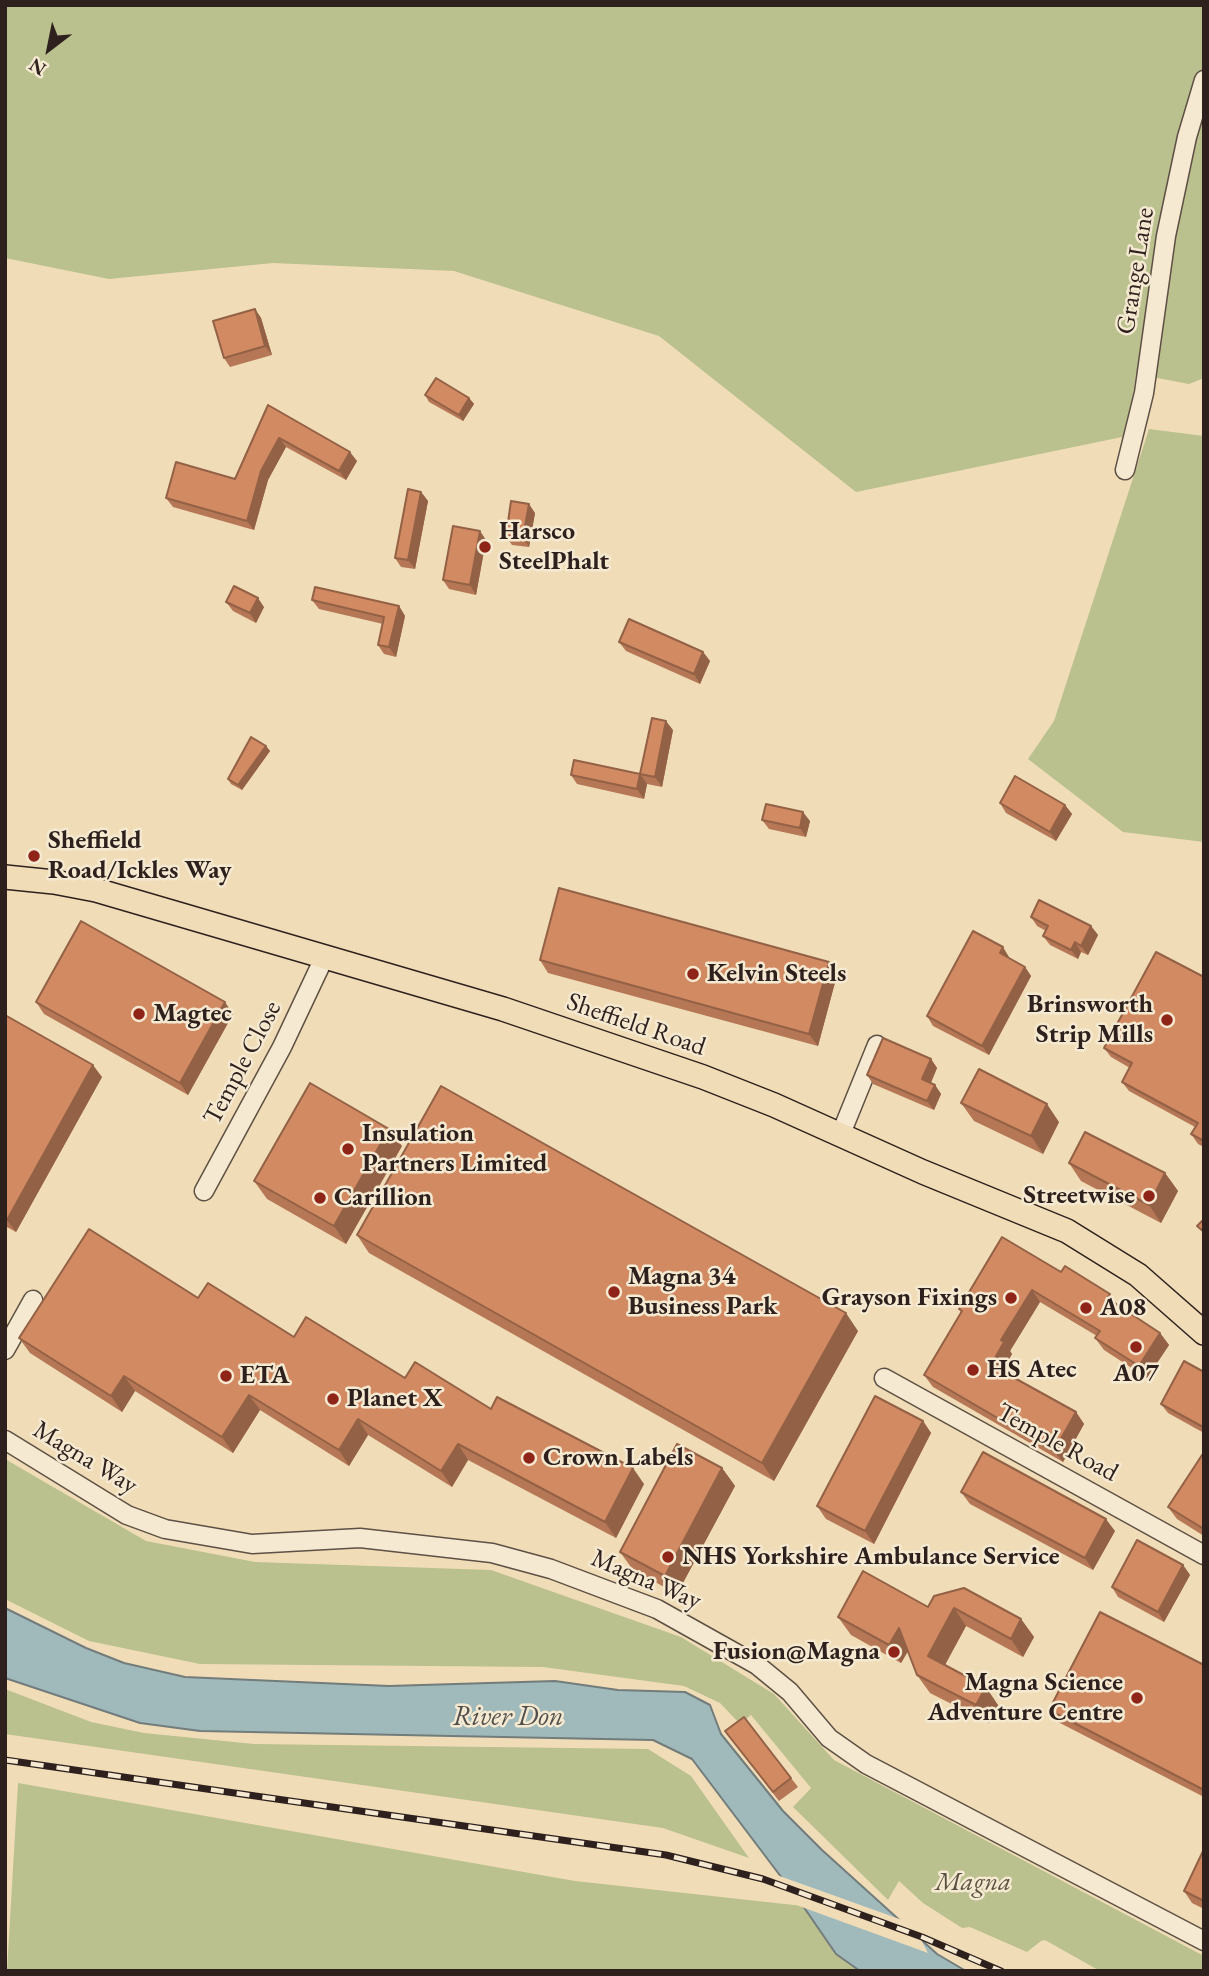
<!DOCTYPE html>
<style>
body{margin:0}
#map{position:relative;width:1209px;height:1976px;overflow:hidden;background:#f0ddb8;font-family:"EB Garamond",serif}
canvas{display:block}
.frame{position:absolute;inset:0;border:7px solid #2e211d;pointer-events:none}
.north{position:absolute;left:14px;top:14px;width:70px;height:70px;-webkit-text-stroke:5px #f5e9d1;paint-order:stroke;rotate:212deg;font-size:19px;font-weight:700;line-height:28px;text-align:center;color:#2e211d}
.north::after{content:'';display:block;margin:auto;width:24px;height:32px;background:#2e211d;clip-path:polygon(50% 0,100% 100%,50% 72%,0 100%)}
</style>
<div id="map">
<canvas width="1209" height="1976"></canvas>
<div class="frame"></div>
<div class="north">N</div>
</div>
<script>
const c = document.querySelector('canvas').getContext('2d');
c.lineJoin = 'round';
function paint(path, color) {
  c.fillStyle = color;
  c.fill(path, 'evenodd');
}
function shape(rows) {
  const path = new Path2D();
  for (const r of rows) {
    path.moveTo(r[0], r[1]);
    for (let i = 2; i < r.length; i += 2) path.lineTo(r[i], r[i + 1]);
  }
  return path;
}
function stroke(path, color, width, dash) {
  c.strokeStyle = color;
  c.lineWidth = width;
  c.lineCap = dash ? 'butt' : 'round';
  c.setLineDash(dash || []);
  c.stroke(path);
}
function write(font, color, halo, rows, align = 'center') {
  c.font = font + ' "EB Garamond",serif';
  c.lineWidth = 5;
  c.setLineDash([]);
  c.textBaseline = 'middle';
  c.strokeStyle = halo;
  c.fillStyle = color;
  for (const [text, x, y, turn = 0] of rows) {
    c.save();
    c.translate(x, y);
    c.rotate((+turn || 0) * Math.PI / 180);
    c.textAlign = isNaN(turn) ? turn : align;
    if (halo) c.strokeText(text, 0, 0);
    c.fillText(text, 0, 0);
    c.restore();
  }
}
const green = shape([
 [5,5,1204,5,1204,378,1189,384,1136,374,1127,436,856,492,659,336,454,271,273,263,109,279,5,258],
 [1149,429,1204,436,1204,842,1123,832,1028,759,1054,721],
 [5,1459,146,1541,255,1562,491,1570,681,1637,774,1694,834,1760,1204,1956,1204,1971,1100,1971,1045,1940,1041,1941,1027,1952,970,1927,962,1928,923,1903,899,1881,888,1900,793,1807,811,1788,751,1715,740,1724,720,1703,684,1686,543,1667,200,1664,89,1641,5,1599],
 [5,1689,91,1722,144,1733,254,1744,648,1749,691,1776,749,1858,663,1828,5,1734],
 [18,1783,575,1881,803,1906,835,1954,860,1971,7,1971]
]);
const water = shape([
 [5,1608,86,1648,124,1663,185,1677,389,1686,555,1681,618,1690,685,1692,710,1705,721,1734,783,1811,822,1850,937,1954,966,1971,860,1971,836,1954,803,1906,692,1759,653,1740,200,1731,140,1723,5,1678,5,1608]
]);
const pier = shape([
 [774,1874,905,1921,917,1932,928,1953,799,1906]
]);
const minor = shape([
 [1125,470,1144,393,1166,236,1187,137,1204,80],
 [840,1136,877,1045],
 [204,1191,282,1047,324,958],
 [5,1350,33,1300],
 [884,1378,1204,1555],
 [5,1440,127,1515,165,1529,252,1544,360,1538,492,1553,551,1569,657,1609,757,1665,790,1692,829,1738,866,1764,1204,1941]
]);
const major = shape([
 [5,877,54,882,96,890,503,1009,703,1077,774,1105,923,1172,1067,1231,1138,1275,1204,1333]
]);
const rail = shape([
 [5,1760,666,1855,763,1879,922,1937,1001,1971]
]);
const wall = shape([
 [255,309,261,318,272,355,230,367,224,358],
 [425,395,469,398,474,404,463,421,429,402],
 [268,405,357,461,346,480,286,447,268,480,254,530,173,507,166,498,235,479],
 [421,492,428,501,415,569,401,567,395,558],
 [535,513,529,547,512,545,506,536],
 [486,540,476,595,449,589,443,580],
 [312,600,399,606,405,616,396,657,384,654,378,645,383,624,319,609],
 [226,602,264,607,256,623,233,611],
 [619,642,703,652,710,661,700,684,626,651],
 [673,730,662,787,647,784,644,799,577,784,571,775,640,774],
 [266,746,270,751,242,790,231,784,228,779],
 [1000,803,1065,805,1072,814,1056,841,1006,813],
 [762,820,810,821,806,837,769,829],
 [1031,917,1091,926,1098,935,1088,955,1081,952,1078,959,1050,945,1043,936,1046,931,1037,926],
 [1009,957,1008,958,1025,967,1031,976,989,1055,933,1026,927,1016],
 [540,960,837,975,818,1046,548,973],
 [1204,977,1204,1147,1198,1144,1191,1134,1195,1127,1129,1091,1122,1082,1130,1068,1111,1057,1104,1048],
 [36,1002,233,1014,188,1095,44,1014],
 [5,1015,102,1077,16,1232,5,1226],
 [931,1059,937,1068,931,1083,935,1085,941,1094,934,1110,873,1084,867,1075],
 [961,1103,1059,1122,1043,1154,974,1121],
 [402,1146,346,1244,267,1199,254,1181],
 [1069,1163,1165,1173,1178,1191,1161,1223,1081,1181],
 [357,1235,858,1331,774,1481,369,1253],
 [1061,1272,1110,1294,1118,1306,1160,1333,1169,1345,1147,1378,1104,1350,1095,1338,1097,1336,1040,1302,1010,1351,1012,1354,1002,1371,1076,1412,1084,1424,1063,1462,933,1387,924,1375,961,1312,959,1309],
 [198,1298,294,1337,491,1409,644,1484,616,1538,468,1460,452,1487,368,1435,349,1466,260,1410,233,1453,135,1391,122,1412,30,1353,19,1338],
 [1204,1372,1204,1433,1168,1413,1161,1404],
 [923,1421,931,1433,874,1544,826,1519,817,1506],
 [1204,1452,1204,1536,1177,1519,1168,1507],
 [722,1468,735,1486,677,1594,633,1570,620,1552],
 [961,1492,1115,1531,1093,1570,970,1504],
 [1183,1565,1190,1575,1164,1622,1118,1597,1112,1587],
 [934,1596,1021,1619,1034,1637,1023,1657,966,1626,945,1665,998,1705,989,1723,930,1693,917,1675,908,1651,901,1663,851,1635,838,1617,928,1607],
 [1204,1665,1204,1797,1058,1722,1049,1710],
 [725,1731,791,1778,798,1787,779,1801],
 [1204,1849,1204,1909,1192,1903,1184,1891]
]);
const shadedWall = shape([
 [255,309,261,318,272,355,265,346],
 [469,398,474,404,463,421,459,415],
 [279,438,286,447,268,480,254,530,247,521,261,471],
 [350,452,357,461,346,480,339,471],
 [421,492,428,501,415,569,408,560],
 [529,504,535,513,529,547,523,537],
 [480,531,486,540,476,595,470,585],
 [258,598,264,607,256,623,250,613],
 [399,606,405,616,396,657,389,647],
 [703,652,710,661,700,684,694,674],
 [666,721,673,730,662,787,655,777],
 [266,746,270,751,242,790,238,785],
 [640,774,647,784,644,799,637,789],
 [1065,805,1072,814,1056,841,1050,832],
 [803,812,810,821,806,837,800,828],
 [1091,926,1098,935,1088,955,1081,946],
 [1075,942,1081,952,1078,959,1071,950],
 [1003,947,1009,957,1006,962,1000,953],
 [829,962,837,975,818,1046,809,1034],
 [1025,967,1031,976,989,1055,982,1046],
 [225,1002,233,1014,188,1095,180,1083],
 [931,1059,937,1068,928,1089,922,1079],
 [93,1065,102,1077,16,1232,7,1220],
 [935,1085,941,1094,934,1110,927,1101],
 [1047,1104,1059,1122,1043,1154,1031,1136],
 [389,1129,402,1146,346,1244,334,1226],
 [1165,1173,1178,1191,1161,1223,1149,1205],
 [1032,1290,1040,1302,1010,1351,1012,1354,999,1377,991,1365,1001,1340],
 [1110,1294,1118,1306,1107,1298],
 [846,1313,858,1331,774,1481,762,1463],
 [1160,1333,1169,1345,1147,1378,1139,1366],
 [124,1376,135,1391,122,1412,111,1396],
 [249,1395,260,1410,233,1453,222,1437],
 [1076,1412,1084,1424,1063,1462,1054,1451],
 [358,1419,368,1435,349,1466,339,1450],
 [923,1421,931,1433,874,1544,865,1531],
 [458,1444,468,1460,452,1487,441,1471],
 [633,1468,644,1484,616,1538,605,1522],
 [722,1468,735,1486,677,1594,665,1576],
 [1106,1519,1115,1531,1093,1570,1085,1558],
 [1183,1565,1190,1575,1164,1622,1158,1612],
 [954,1608,966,1626,940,1674,928,1656],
 [1021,1619,1034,1637,1023,1657,1011,1639],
 [899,1628,911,1646,901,1663,889,1645],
 [986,1687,998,1705,989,1723,976,1705]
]);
const building = shape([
 [255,309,265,346,224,358,213,321,255,309],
 [436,378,469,398,459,415,425,395,436,378],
 [268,405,350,452,339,471,279,438,261,471,247,521,166,498,176,462,235,479,268,405],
 [408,489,421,492,408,560,395,558,408,489],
 [511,501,529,504,523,537,506,536,511,501],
 [453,526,480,531,470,585,443,580,453,526],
 [234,586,258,598,250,613,226,602,234,586],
 [315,587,399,606,389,647,378,645,384,617,312,600,315,587],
 [629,619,703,652,694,674,619,642,629,619],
 [652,718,666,721,655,777,640,774,652,718],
 [251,737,266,746,238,785,228,779,251,737],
 [574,760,640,774,637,789,571,775,574,760],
 [1015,776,1065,805,1050,832,1000,803,1015,776],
 [766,804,803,812,800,828,762,820,766,804],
 [559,888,829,962,809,1034,540,960,559,888],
 [1039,900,1091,926,1081,946,1075,942,1071,950,1043,936,1048,926,1031,917,1039,900],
 [81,921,225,1002,180,1083,36,1002,81,921],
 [973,931,1003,947,1000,953,1025,967,982,1046,927,1016,973,931],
 [1156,952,1204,977,1204,1141,1191,1134,1198,1123,1122,1082,1132,1063,1104,1048,1156,952],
 [5,1015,93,1065,7,1220,5,1218,5,1015],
 [883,1038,931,1059,922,1079,935,1085,927,1101,867,1075,883,1038],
 [979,1069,1047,1104,1031,1136,961,1103,979,1069],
 [310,1083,389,1129,334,1226,254,1181,310,1083],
 [441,1086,846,1313,762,1463,357,1235,441,1086],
 [1085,1132,1165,1173,1149,1205,1069,1163,1085,1132],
 [1204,1219,1204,1232,1197,1226,1204,1219],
 [89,1229,198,1298,208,1283,294,1337,306,1317,405,1378,415,1362,491,1409,497,1397,633,1468,605,1522,458,1444,441,1471,358,1419,339,1450,249,1395,222,1437,124,1376,111,1396,19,1338,89,1229],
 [1002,1237,1061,1272,1065,1266,1110,1294,1107,1298,1160,1333,1139,1366,1095,1338,1100,1331,1032,1290,1001,1340,1004,1342,991,1365,1076,1412,1054,1451,924,1375,962,1311,959,1309,1002,1237],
 [1184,1361,1204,1372,1203,1427,1161,1404,1184,1361],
 [875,1396,923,1421,865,1531,817,1506,875,1396],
 [677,1444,722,1468,665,1576,620,1552,677,1444],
 [983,1452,1106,1519,1085,1558,961,1492,983,1452],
 [1204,1452,1204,1529,1168,1507,1204,1452],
 [1137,1540,1183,1565,1158,1612,1112,1587,1137,1540],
 [863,1571,928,1607,934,1596,964,1588,1021,1619,1011,1639,954,1608,928,1656,986,1687,976,1705,917,1675,899,1628,889,1645,838,1617,863,1571],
 [1100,1612,1204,1665,1204,1790,1049,1710,1100,1612],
 [744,1717,791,1778,773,1792,725,1731,744,1717],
 [1204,1849,1204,1901,1184,1891,1204,1849]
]);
const markers = [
 [485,547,7,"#8f2418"],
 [34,856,7,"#8f2418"],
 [693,974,7,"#8f2418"],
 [139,1014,7,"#8f2418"],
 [1167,1020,7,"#8f2418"],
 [348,1149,7,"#8f2418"],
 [1149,1196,7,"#8f2418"],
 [320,1198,7,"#8f2418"],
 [614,1292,7,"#8f2418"],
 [1011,1298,7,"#8f2418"],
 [1086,1308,7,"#8f2418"],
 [1136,1347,7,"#8f2418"],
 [973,1370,7,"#8f2418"],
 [226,1376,7,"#8f2418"],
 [333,1399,7,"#8f2418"],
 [529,1458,7,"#8f2418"],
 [668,1557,7,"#8f2418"],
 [894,1652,7,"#8f2418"],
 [1137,1698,7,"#8f2418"]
];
const streetNames = [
 ["Grange Lane",1136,271,-81],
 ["Sheffield Road",636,1025,19],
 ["Temple Close",243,1063,-62],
 ["Temple Road",1057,1443,29],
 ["Magna Way",85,1458,31],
 ["Magna Way",646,1580,23]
];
const poiNames = [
 ["Harsco",499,532],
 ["SteelPhalt",499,562],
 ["Sheffield",48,841],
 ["Road/Ickles Way",48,871],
 ["Kelvin Steels",707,974],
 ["Brinsworth",1153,1005,"right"],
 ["Strip Mills",1153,1035,"right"],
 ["Magtec",153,1014],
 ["Insulation",362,1134],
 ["Partners Limited",362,1164],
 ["Streetwise",1135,1196,"right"],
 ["Carillion",334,1198],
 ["Magna 34",628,1277],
 ["Business Park",628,1307],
 ["Grayson Fixings",997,1298,"right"],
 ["A08",1100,1308],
 ["HS Atec",987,1370],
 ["A07",1136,1374,"center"],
 ["ETA",240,1376],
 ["Planet X",347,1399],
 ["Crown Labels",543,1458],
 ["NHS Yorkshire Ambulance Service",682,1557],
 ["Fusion@Magna",880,1652,"right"],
 ["Magna Science",1123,1683,"right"],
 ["Adventure Centre",1123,1713,"right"]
];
const parkNames = [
 ["Magna",973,1883]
];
const waterNames = [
 ["River Don",508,1717]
];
paint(green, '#bac08e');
paint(water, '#a0b9ba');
stroke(water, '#727c7b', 2);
paint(pier, '#f0ddb8');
stroke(minor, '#5e5044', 21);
stroke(major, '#2e211d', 26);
stroke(minor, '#f5e9d1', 18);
stroke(major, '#f0ddb8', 23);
stroke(rail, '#2e211d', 7);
stroke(rail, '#f5e9d1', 4.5, [13]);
paint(wall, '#b57755');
paint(shadedWall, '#936145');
paint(building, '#d28a63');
stroke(building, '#936145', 2);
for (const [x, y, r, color] of markers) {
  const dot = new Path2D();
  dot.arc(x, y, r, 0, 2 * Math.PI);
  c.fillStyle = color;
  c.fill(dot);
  stroke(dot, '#f5e9d1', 2.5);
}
write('26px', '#2e211d', '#f5e9d1', streetNames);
write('bold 26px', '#2e211d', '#f5e9d1', poiNames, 'left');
write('italic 26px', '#58513f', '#f5e9d1', parkNames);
write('italic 28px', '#504f4c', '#f5e9d1', waterNames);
</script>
